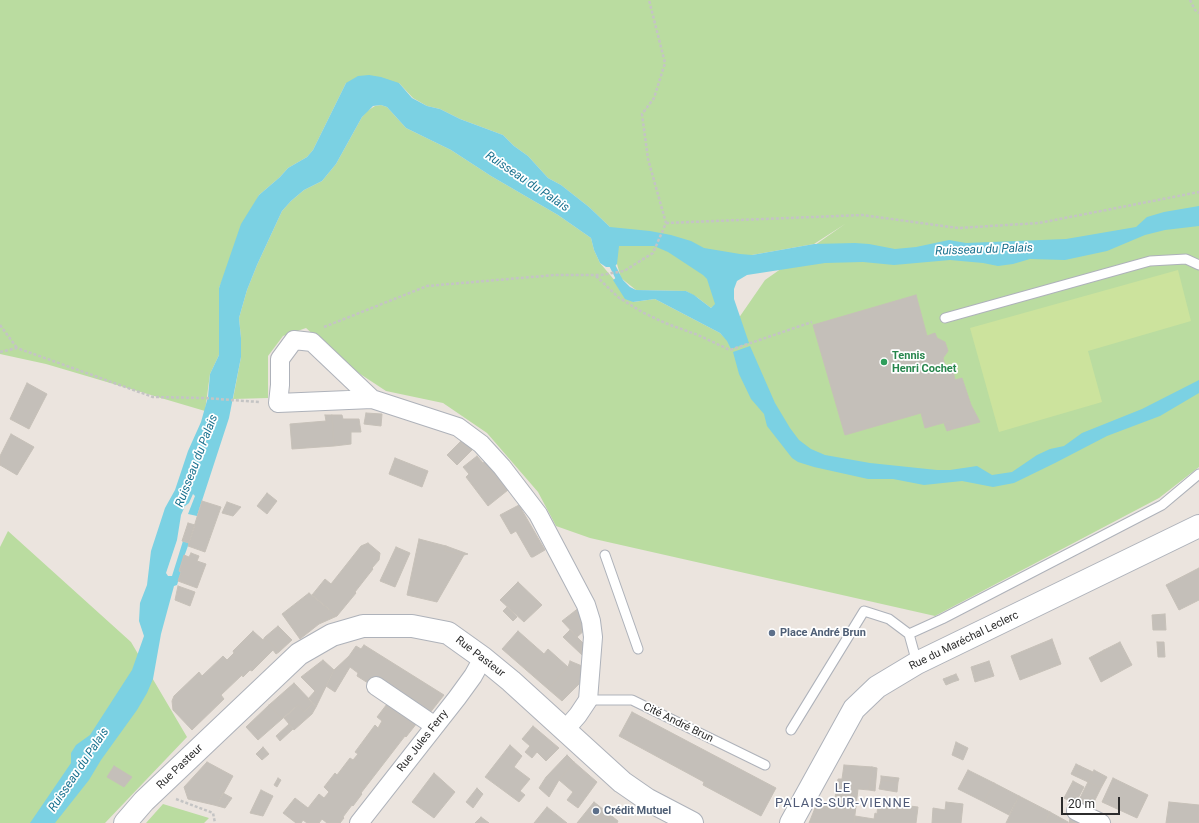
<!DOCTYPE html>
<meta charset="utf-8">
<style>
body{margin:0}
#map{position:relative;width:1199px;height:823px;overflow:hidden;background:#ebe4de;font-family:Roboto,sans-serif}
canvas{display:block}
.scale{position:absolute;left:1061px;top:797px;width:59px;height:18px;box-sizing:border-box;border:2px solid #2b2b2b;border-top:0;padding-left:5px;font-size:12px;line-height:14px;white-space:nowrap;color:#2b2b2b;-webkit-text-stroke:3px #fff;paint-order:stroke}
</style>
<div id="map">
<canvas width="1199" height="823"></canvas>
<div class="scale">20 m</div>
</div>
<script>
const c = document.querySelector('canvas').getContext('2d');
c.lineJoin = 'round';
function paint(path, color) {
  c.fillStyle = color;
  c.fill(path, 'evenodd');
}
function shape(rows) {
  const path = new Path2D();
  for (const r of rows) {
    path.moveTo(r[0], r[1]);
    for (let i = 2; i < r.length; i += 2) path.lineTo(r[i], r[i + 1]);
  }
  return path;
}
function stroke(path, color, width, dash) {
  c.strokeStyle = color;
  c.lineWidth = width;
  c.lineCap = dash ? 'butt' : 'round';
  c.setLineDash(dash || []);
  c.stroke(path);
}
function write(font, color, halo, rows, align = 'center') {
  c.font = font + ' Roboto,sans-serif';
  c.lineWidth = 3.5;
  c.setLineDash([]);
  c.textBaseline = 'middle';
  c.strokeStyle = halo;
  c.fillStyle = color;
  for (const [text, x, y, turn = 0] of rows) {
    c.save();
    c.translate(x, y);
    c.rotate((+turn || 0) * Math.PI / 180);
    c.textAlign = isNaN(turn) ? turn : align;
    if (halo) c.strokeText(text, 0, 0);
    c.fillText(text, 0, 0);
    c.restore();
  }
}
const green = shape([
 [0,0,1199,0,1199,467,1159,498,935,616,590,538,556,526,538,492,487,433,443,403,386,391,348,366,306,328,283,336,268,356,268,398,233,399,241,357,241,338,239,318,247,290,257,265,282,211,291,201,304,190,322,181,336,164,362,117,367,111,375,106,381,105,387,107,406,128,451,150,491,176,558,215,591,238,594,250,600,263,633,302,655,299,720,333,725,338,765,280,845,224,814,244,752,255,716,304,711,308,698,298,686,291,636,290,621,278,617,264,610,227,589,207,561,185,548,178,528,156,514,146,503,135,460,119,440,109,427,106,413,98,399,83,346,83,313,150,307,157,288,168,280,177,259,195,219,288,219,355,210,374,205,411,46,364,0,354],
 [8,531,131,642,187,737,105,823,0,823,0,547],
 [163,804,209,818,204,823,146,823]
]);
const pitch = shape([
 [1178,270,1191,321,1088,351,1102,402,999,432,970,328]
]);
const water = shape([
 [369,75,381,77,399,83,412,98,427,106,440,109,460,119,503,135,514,146,528,156,548,178,561,185,589,207,610,227,650,231,671,235,691,241,704,248,740,254,752,255,814,244,855,243,869,244,895,249,916,247,949,240,966,243,1066,239,1136,227,1147,217,1164,212,1199,206,1199,226,1165,230,1145,235,1107,251,1065,260,1030,259,1013,264,998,266,983,263,950,260,894,265,863,262,825,263,747,275,737,281,734,289,734,299,749,343,731,349,727,341,720,333,655,299,633,302,625,299,613,280,617,277,621,278,630,287,636,290,686,291,694,295,711,308,715,304,707,279,703,275,668,252,654,246,619,246,617,264,614,267,606,267,600,263,594,250,591,238,558,215,491,176,451,150,406,128,387,107,381,105,373,106,362,117,336,164,322,181,304,190,291,201,282,211,257,265,247,290,239,318,241,338,241,357,229,418,197,516,188,514,195,496,193,494,189,503,185,506,181,515,177,540,166,573,168,576,172,576,183,541,189,543,179,571,181,572,177,585,174,586,161,634,153,679,147,693,137,710,101,760,89,780,55,823,30,823,71,763,71,753,76,745,90,735,132,670,144,636,139,621,140,603,147,585,151,551,165,508,175,490,188,451,201,422,208,397,210,374,219,355,219,288,241,224,259,195,280,177,288,168,307,157,313,150,346,83,358,76],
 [750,346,775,403,790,428,799,440,811,449,825,455,870,463,937,470,950,470,977,466,992,475,1012,472,1037,455,1050,449,1064,446,1082,433,1142,409,1199,380,1199,393,1160,416,1107,436,1055,463,1014,483,993,487,962,481,924,485,893,479,868,479,814,467,798,462,792,458,767,426,764,414,751,399,739,374,733,352]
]);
const stream = shape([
 [610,261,621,283]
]);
const building = shape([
 [916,295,927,336,935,333,937,338,945,342,948,351,943,358,945,366,953,371,955,380,962,378,971,405,980,422,953,429,950,421,925,428,921,413,845,435,813,325,916,295],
 [27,383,47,394,29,429,10,419,27,383],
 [366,413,382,414,381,426,364,424,366,413],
 [325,415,332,415,334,446,292,449,290,424,326,421,325,415],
 [332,415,342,415,343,419,359,419,361,432,351,432,351,444,334,446,332,415],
 [950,421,953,429,947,431,944,423,950,421],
 [11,434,34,447,17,475,0,465,0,456,11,434],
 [461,441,473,449,457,465,447,455,461,441],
 [477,456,483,463,486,461,508,490,488,506,466,477,469,474,463,467,477,456],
 [395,458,428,471,422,487,389,474,395,458],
 [267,493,277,501,267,514,257,506,267,493],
 [202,501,221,507,205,552,188,546,202,501],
 [227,502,241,507,233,516,222,513,227,502],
 [519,505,545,550,533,557,531,557,516,531,511,534,500,515,519,505],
 [188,523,195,525,189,543,182,541,188,523],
 [419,539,446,546,445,551,464,555,437,602,407,595,419,539],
 [368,543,380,553,379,560,372,568,373,569,355,592,356,593,337,616,312,595,325,579,331,584,361,546,368,543],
 [446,546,468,554,464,555,445,551,446,546],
 [396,547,410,553,395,587,380,581,396,547],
 [191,553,199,556,197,561,206,564,197,588,178,581,181,572,179,571,184,555,189,557,191,553],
 [1199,568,1199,600,1179,610,1166,585,1199,568],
 [518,582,542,605,524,622,500,600,518,582],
 [178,586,195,592,190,606,175,600,178,586],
 [309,593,337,616,319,624,300,639,282,614,309,593],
 [507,607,517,617,513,621,503,611,507,607],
 [580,607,586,629,577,637,562,621,580,607],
 [1165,614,1166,630,1153,630,1152,615,1165,614],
 [278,626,292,640,279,652,265,637,278,626],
 [570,630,584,644,582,655,563,637,570,630],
 [253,631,263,640,265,637,279,652,276,654,273,650,252,671,250,670,243,677,242,675,221,695,224,699,192,730,173,710,172,701,174,696,199,672,202,676,223,656,227,660,234,653,233,651,253,631],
 [518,631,544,654,548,649,568,667,548,689,502,649,518,631],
 [1052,639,1061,664,1020,680,1011,656,1052,639],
 [1120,642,1132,665,1101,682,1091,661,1105,653,1104,650,1120,642],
 [1157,642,1164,642,1165,657,1158,657,1157,642],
 [364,645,444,695,429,714,370,680,368,683,357,676,358,673,350,667,335,692,326,686,334,670,349,656,356,646,361,649,364,645],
 [1104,650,1105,653,1091,661,1089,658,1104,650],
 [323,660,334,670,316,707,308,699,315,691,301,677,323,660],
 [570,661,582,666,579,684,562,701,548,689,568,667,570,661],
 [989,661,994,676,975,682,971,667,989,661],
 [956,674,959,680,953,682,951,676,956,674],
 [951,676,953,682,946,685,943,679,951,676],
 [294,683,313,703,304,712,298,705,282,719,269,705,294,683],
 [313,703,316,707,312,714,294,730,284,718,298,705,304,712,313,703],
 [387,704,417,723,406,737,405,736,361,793,362,794,353,806,352,805,343,817,344,818,340,823,327,823,322,819,319,823,307,823,303,820,301,823,296,823,283,813,295,798,308,808,319,794,324,798,329,792,324,787,335,773,337,775,350,758,353,760,358,754,355,752,375,725,378,728,382,721,377,717,387,704],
 [269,705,282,719,258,740,246,727,269,705],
 [632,712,776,788,761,816,703,785,704,782,619,736,632,712],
 [289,724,293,729,280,741,276,736,289,724],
 [533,726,559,748,546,761,537,752,532,758,525,752,530,746,522,739,533,726],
 [956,742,968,748,963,760,952,755,956,742],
 [510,745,522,756,514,767,530,779,520,791,525,795,519,802,485,777,510,745],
 [263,747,269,754,262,760,256,754,263,747],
 [567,755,574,762,559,780,549,797,539,788,546,777,567,755],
 [207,762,233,776,218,803,216,802,214,805,188,799,184,787,207,762],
 [574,762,597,782,578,808,567,800,573,792,559,780,574,762],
 [1076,764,1080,766,1075,776,1071,774,1076,764],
 [844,765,872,767,869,790,858,789,854,823,809,823,817,803,834,804,838,779,842,779,844,765],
 [114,766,132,777,124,787,107,777,114,766],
 [1080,766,1093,772,1088,782,1075,776,1080,766],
 [872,767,877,768,875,791,869,790,872,767],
 [968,770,994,783,984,802,958,789,968,770],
 [1094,770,1107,777,1101,788,1088,782,1094,770],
 [434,773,455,792,434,818,412,802,434,773],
 [881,776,899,778,898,782,881,780,881,776],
 [278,778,281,780,277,787,274,785,278,778],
 [1113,778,1148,795,1137,818,1102,802,1113,778],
 [881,780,898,782,897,792,879,789,881,780],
 [1073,781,1084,787,1075,804,1064,798,1073,781],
 [1088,782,1101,788,1089,812,1076,806,1088,782],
 [994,783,1019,796,1009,815,984,802,994,783],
 [477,788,483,794,473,808,466,802,477,788],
 [261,790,273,796,263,816,250,813,261,790],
 [223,793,232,798,225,808,214,805,216,802,218,803,223,793],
 [1019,796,1050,812,1045,823,1006,823,1019,796],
 [594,802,618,821,617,823,577,823,594,802],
 [878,802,918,807,916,823,854,823,855,816,874,819,875,813,877,814,878,802],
 [946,802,963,804,961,823,932,823,933,808,945,810,946,802],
 [1169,802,1199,805,1199,823,1166,823,1169,802],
 [547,807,567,823,534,823,547,807],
 [1050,812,1068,822,1068,823,1045,823,1050,812],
 [481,817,489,823,475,823,481,817],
 [1070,818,1081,823,1069,823,1070,818]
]);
const path = shape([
 [1190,0,1195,10,1199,13],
 [666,223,862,215,958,228,1039,223,1199,192],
 [596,276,618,297,642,312,665,323,698,335,730,350,812,322],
 [0,325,17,348],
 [324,327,427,286,555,275,601,275,624,271,653,253,666,223,648,159,642,114,654,98,665,63,649,0],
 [0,352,17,348,153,397,205,398,259,402],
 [176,799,213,813,215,823]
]);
const service = shape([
 [945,318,1150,261,1186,259,1199,265],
 [605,555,638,649],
 [917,663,909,634,942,619,1162,505,1199,474],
 [588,700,632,700,765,765],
 [791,730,864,611,889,619,909,634]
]);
const minor = shape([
 [372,399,312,342,294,340,280,359,280,385,278,403,372,399,458,427,481,444,502,467,538,514,586,605,591,621,593,637,588,700,578,715,565,730],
 [376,686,435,726],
 [1076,811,1101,823],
 [359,823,457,698,473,676,483,658]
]);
const secondary = shape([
 [125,823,144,801,299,654,332,635,363,626,412,626,448,633,483,658,511,681,622,782,648,800,692,823],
 [791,823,854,709,877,687,917,663,1199,526]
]);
const markers = [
 [884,362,4,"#2e9e5b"],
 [772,633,4,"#5c6f8a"],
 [596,811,4,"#5c6f8a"]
];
const leisureNames = [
 ["Tennis",892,356],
 ["Henri Cochet",892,369]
];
const serviceNames = [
 ["Place André Brun",780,633],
 ["Crédit Mutuel",604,811]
];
const streetNames = [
 ["Rue du Maréchal Leclerc",964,641,-26],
 ["Rue Pasteur",480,657,38],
 ["Cité André Brun",678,723,26],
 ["Rue Jules Ferry",423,741,-52],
 ["Rue Pasteur",180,767,-44]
];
const waterNames = [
 ["Ruisseau du Palais",527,182,34],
 ["Ruisseau du Palais",984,250,-2],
 ["Ruisseau du Palais",197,461,-69],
 ["Ruisseau du Palais",79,770,-56]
];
const quarterNames = [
 ["LE",843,789],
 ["PALAIS-SUR-VIENNE",843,804]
];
paint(green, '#badca0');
paint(pitch, '#cce39d');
paint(water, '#7bd1e3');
stroke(stream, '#7bd1e3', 6);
paint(building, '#c4bfb9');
stroke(building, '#c6c0b8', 1);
stroke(service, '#aeb2ba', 11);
stroke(minor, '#aeb2ba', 20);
stroke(secondary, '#aeb2ba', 24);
stroke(path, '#c4c4c4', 2.5, [3, 2]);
stroke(service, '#fff', 9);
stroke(minor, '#fff', 18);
stroke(secondary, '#fff', 22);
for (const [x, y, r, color] of markers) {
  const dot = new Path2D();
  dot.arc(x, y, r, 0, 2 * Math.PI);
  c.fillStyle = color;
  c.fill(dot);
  stroke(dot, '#fff', 1.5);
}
write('bold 11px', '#27864d', '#fff', leisureNames, 'left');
write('bold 11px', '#4e5e75', '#fff', serviceNames, 'left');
write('11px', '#2b2b2b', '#fff', streetNames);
write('italic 12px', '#1a728f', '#fff', waterNames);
c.letterSpacing = '1px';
write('13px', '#4f5a77', '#fff', quarterNames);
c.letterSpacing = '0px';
</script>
